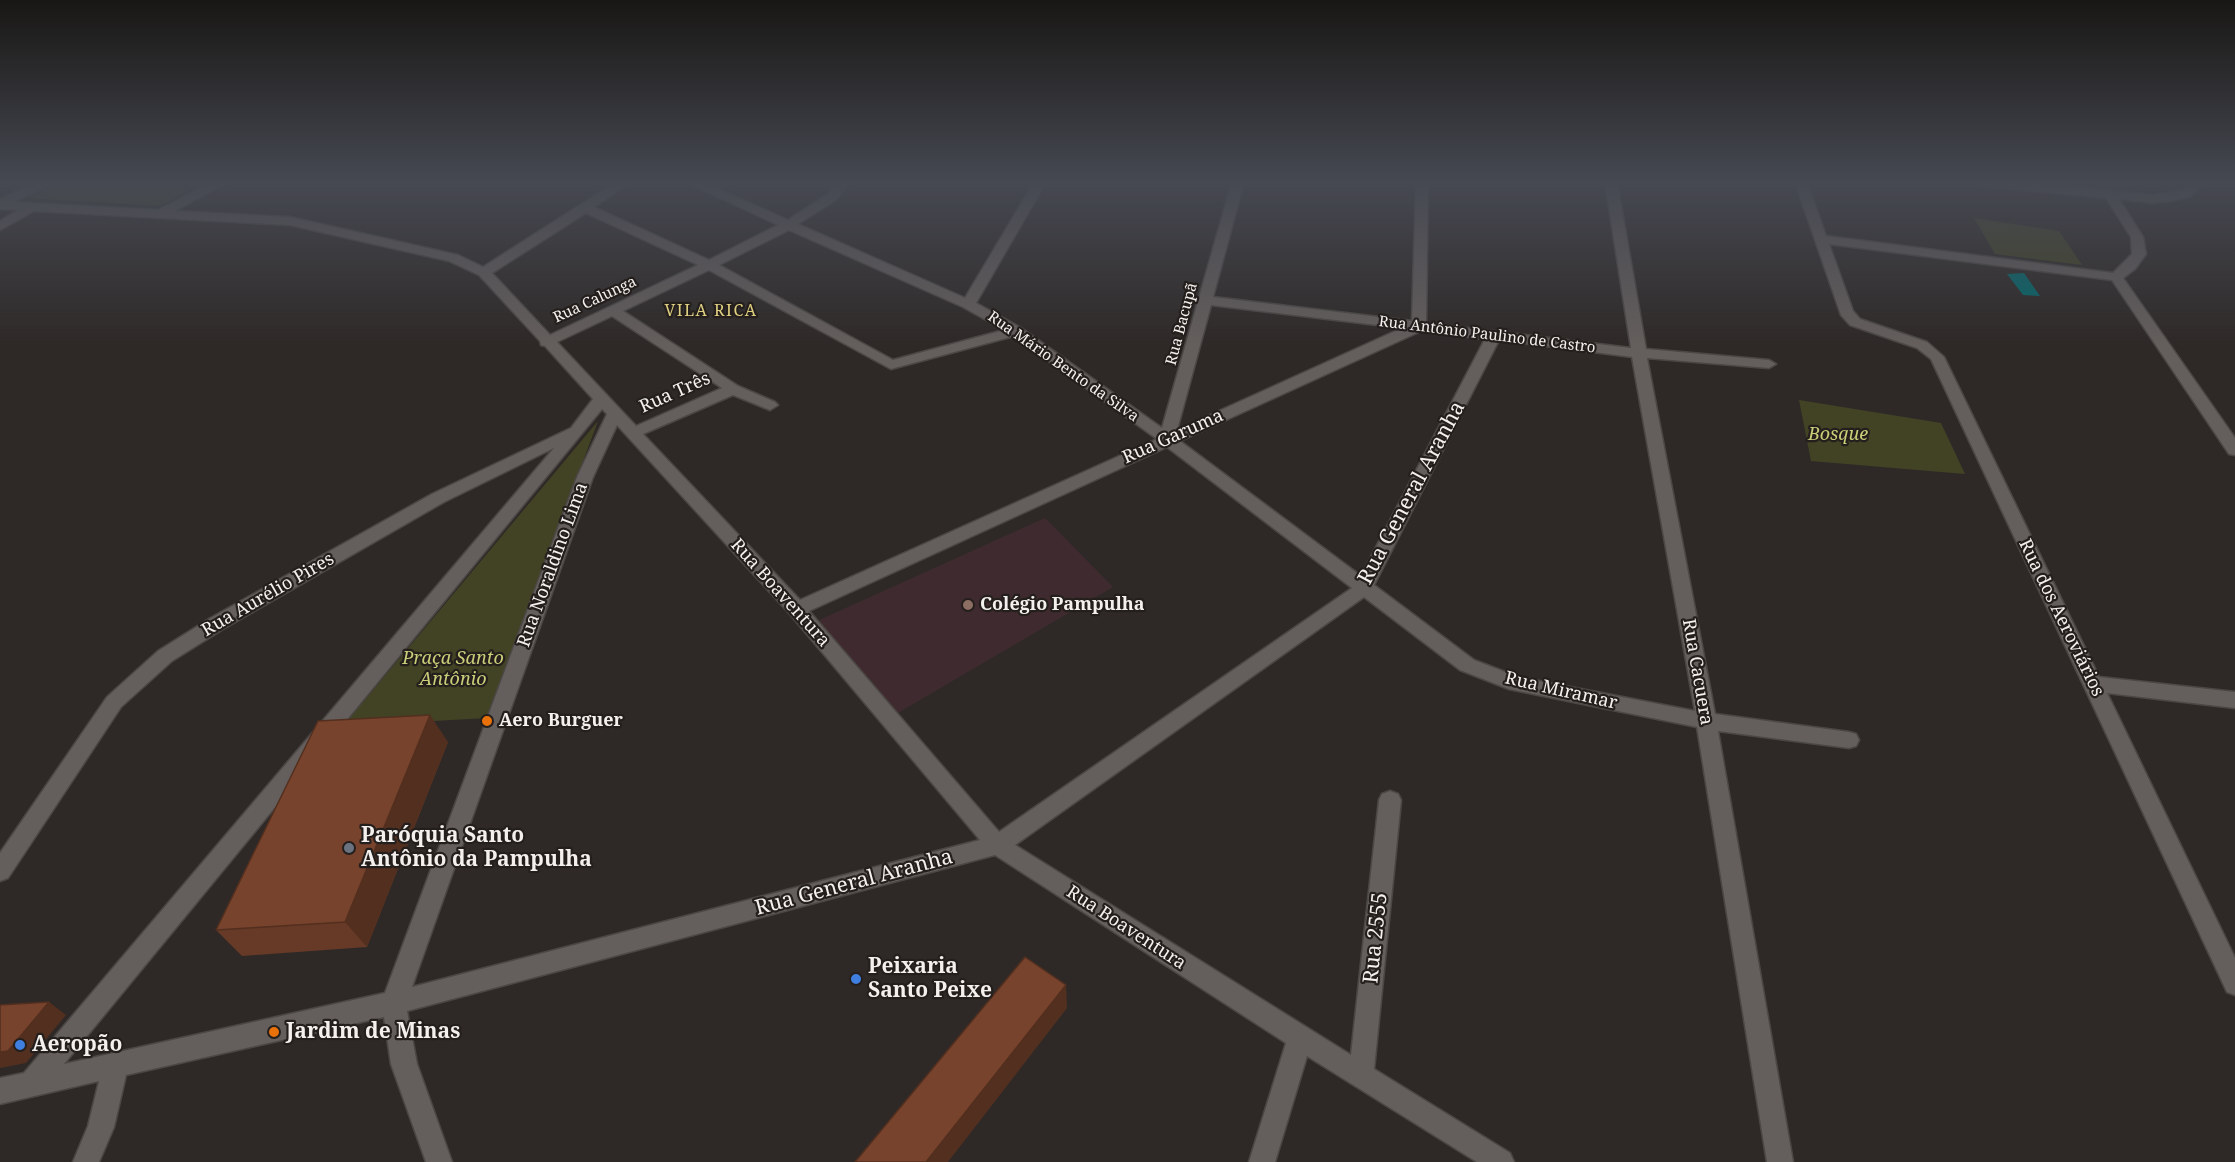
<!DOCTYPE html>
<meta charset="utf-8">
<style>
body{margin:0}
canvas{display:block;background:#2e2927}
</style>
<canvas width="2235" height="1162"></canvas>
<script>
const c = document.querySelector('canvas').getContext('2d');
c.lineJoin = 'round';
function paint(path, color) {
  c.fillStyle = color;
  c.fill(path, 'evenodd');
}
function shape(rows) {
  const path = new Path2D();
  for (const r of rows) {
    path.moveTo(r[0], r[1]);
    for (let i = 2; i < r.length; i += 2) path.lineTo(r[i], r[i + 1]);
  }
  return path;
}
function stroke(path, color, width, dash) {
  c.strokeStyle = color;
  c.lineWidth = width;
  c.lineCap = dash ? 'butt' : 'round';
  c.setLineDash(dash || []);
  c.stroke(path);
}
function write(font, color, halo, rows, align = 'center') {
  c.font = font + ' "Noto Serif",serif';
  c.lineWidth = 4.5;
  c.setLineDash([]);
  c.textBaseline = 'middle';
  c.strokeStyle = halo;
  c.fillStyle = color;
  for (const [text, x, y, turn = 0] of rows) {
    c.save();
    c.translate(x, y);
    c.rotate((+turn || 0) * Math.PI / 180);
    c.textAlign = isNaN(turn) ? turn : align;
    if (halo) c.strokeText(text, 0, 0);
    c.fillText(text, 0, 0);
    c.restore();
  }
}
const education = shape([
 [1045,518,1113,587,896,714,815,622]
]);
const green = shape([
 [65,182,162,182,190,190,160,206,27,198],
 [1974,218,2059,231,2082,265,1995,254],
 [1799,400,1941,423,1965,474,1811,461],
 [598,421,487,718,343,726]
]);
const water = shape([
 [2024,273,2040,296,2023,295,2007,274]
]);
const minor = shape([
 [38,182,55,182,14,202,158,210,212,182,228,182,175,211,290,217,458,255,483,267,616,182,631,182,594,207,709,260,778,225,686,182,703,182,788,220,828,194,837,182,850,182,836,200,798,224,965,298,1034,182,1046,182,976,303,1021,328,1162,428,1232,182,1244,182,1213,297,1412,321,1416,182,1428,182,1426,323,1631,348,1605,182,1617,182,1646,349,1769,360,1776,364,1769,368,1647,358,1715,714,1849,732,1856,734,1859,740,1856,746,1849,748,1718,731,1793,1162,1767,1162,1697,727,1509,689,1460,670,1364,597,1015,845,1351,1055,1379,800,1382,794,1390,791,1398,794,1401,800,1374,1069,1510,1153,1514,1162,1477,1162,1307,1056,1275,1162,1249,1162,1286,1043,995,855,407,1011,417,1064,452,1162,426,1162,391,1064,384,1017,126,1075,114,1127,99,1162,73,1162,88,1126,99,1081,0,1104,0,1078,24,1073,554,448,444,502,223,629,172,661,121,707,8,878,0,881,0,853,107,697,158,651,209,619,432,494,571,428,593,399,545,346,541,345,540,341,479,275,449,261,290,225,34,211,0,230,0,221,18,210,0,209,0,199,38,182],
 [586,213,698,265,550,335,492,273,586,213],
 [789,230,963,307,1004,330,893,360,719,265,789,230],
 [709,270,891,369,1014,336,1157,439,800,600,643,434,733,395,770,410,778,405,775,402,738,386,623,311,709,270],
 [1211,305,1402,328,1177,430,1211,305],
 [612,316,722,388,636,426,557,342,612,316],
 [1421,331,1485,339,1361,576,1180,441,1421,331],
 [1499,340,1632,357,1695,711,1518,677,1474,660,1374,585,1499,340],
 [602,409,607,414,577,477,385,993,64,1064,602,409],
 [617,425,790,614,980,840,412,987,593,477,617,425],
 [1167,447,1352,588,999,832,809,611,1167,447],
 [1795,182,1807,182,1826,236,2113,273,2132,254,2131,237,2106,198,1984,186,1978,182,2025,182,2153,195,2183,190,2190,182,2203,182,2191,196,2172,201,2153,203,2119,199,2143,237,2146,254,2135,269,2123,278,2235,438,2235,455,2229,454,2112,280,1829,244,1853,311,1860,319,1927,342,1944,357,2099,677,2235,692,2235,708,2107,693,2235,958,2235,995,2227,992,1931,359,1917,348,1850,325,1841,315,1795,182]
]);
const wall = shape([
 [448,742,367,947,242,956,216,930]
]);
const shadedWall = shape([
 [430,715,448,742,367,947,345,922],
 [1066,985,1067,1008,948,1162,926,1162],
 [49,1002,66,1015,26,1063,0,1068,0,1052]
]);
const building = shape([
 [430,715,345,922,216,930,318,721,430,715],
 [1025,957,1066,985,926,1162,855,1162,1025,957],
 [49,1002,8,1051,0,1052,0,1005,49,1002]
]);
const markers = [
 [968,605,6,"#8d6e63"],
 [487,721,6,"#e8710a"],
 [349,848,6,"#6b7280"],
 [856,979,6,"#3f7fe0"],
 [274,1032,6,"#e8710a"],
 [20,1045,6,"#3f7fe0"]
];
const farStreetnames = [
 ["Rua Calunga",595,300,-25],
 ["Rua Bacupã",1182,324,-75],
 ["Rua Antônio Paulino de Castro",1487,335,7],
 ["Rua Mário Bento da Silva",1063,367,35]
];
const farNeighbourhoodnames = [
 ["VILA RICA",711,311]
];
const streetNames = [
 ["Rua Três",675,393,-24],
 ["Rua Garuma",1173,437,-24],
 ["Rua Noraldino Lima",553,565,-70],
 ["Rua Boaventura",780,593,48],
 ["Rua Aurélio Pires",268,595,-30],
 ["Rua dos Aeroviários",2061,618,64],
 ["Rua Cacuera",1697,672,80],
 ["Rua Miramar",1561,691,13],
 ["Rua Boaventura",1126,928,33]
];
const parkNames = [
 ["Bosque",1838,435],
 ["Praça Santo",453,659],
 ["Antônio",453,680]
];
const poiNames = [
 ["Colégio Pampulha",980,605],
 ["Aero Burguer",499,721]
];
const nearStreetnames = [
 ["Rua General Aranha",1412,493,-62],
 ["Rua General Aranha",854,883,-15],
 ["Rua 2555",1376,938,-84]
];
const nearPoinames = [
 ["Paróquia Santo",361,836],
 ["Antônio da Pampulha",361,860],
 ["Peixaria",868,967],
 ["Santo Peixe",868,991],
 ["Jardim de Minas",286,1032],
 ["Aeropão",32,1045]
];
paint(education, '#3f2b2f');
paint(green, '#414324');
paint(water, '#00696c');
stroke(minor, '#4b4745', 3);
paint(minor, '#645e5c');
paint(wall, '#663a26');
paint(shadedWall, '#532f1f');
paint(building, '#77432c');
stroke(building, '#532f1f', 1.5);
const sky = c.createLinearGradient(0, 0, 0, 345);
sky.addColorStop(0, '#191715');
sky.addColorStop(0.53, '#464952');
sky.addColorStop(1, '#46495200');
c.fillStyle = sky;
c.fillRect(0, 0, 2235, 345);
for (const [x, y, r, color] of markers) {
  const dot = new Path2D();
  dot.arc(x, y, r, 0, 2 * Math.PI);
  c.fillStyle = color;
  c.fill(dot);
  stroke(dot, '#241f1d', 2);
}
write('15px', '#f3f0ee', '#241f1d', farStreetnames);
c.letterSpacing = '1.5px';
write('16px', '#dfd082', '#241f1d', farNeighbourhoodnames);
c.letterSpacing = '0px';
write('18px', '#f3f0ee', '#241f1d', streetNames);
write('italic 18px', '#c9ce78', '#241f1d', parkNames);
write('bold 18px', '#f3f0ee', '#241f1d', poiNames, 'left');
write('21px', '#f3f0ee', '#241f1d', nearStreetnames);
write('bold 21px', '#f3f0ee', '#241f1d', nearPoinames, 'left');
</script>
